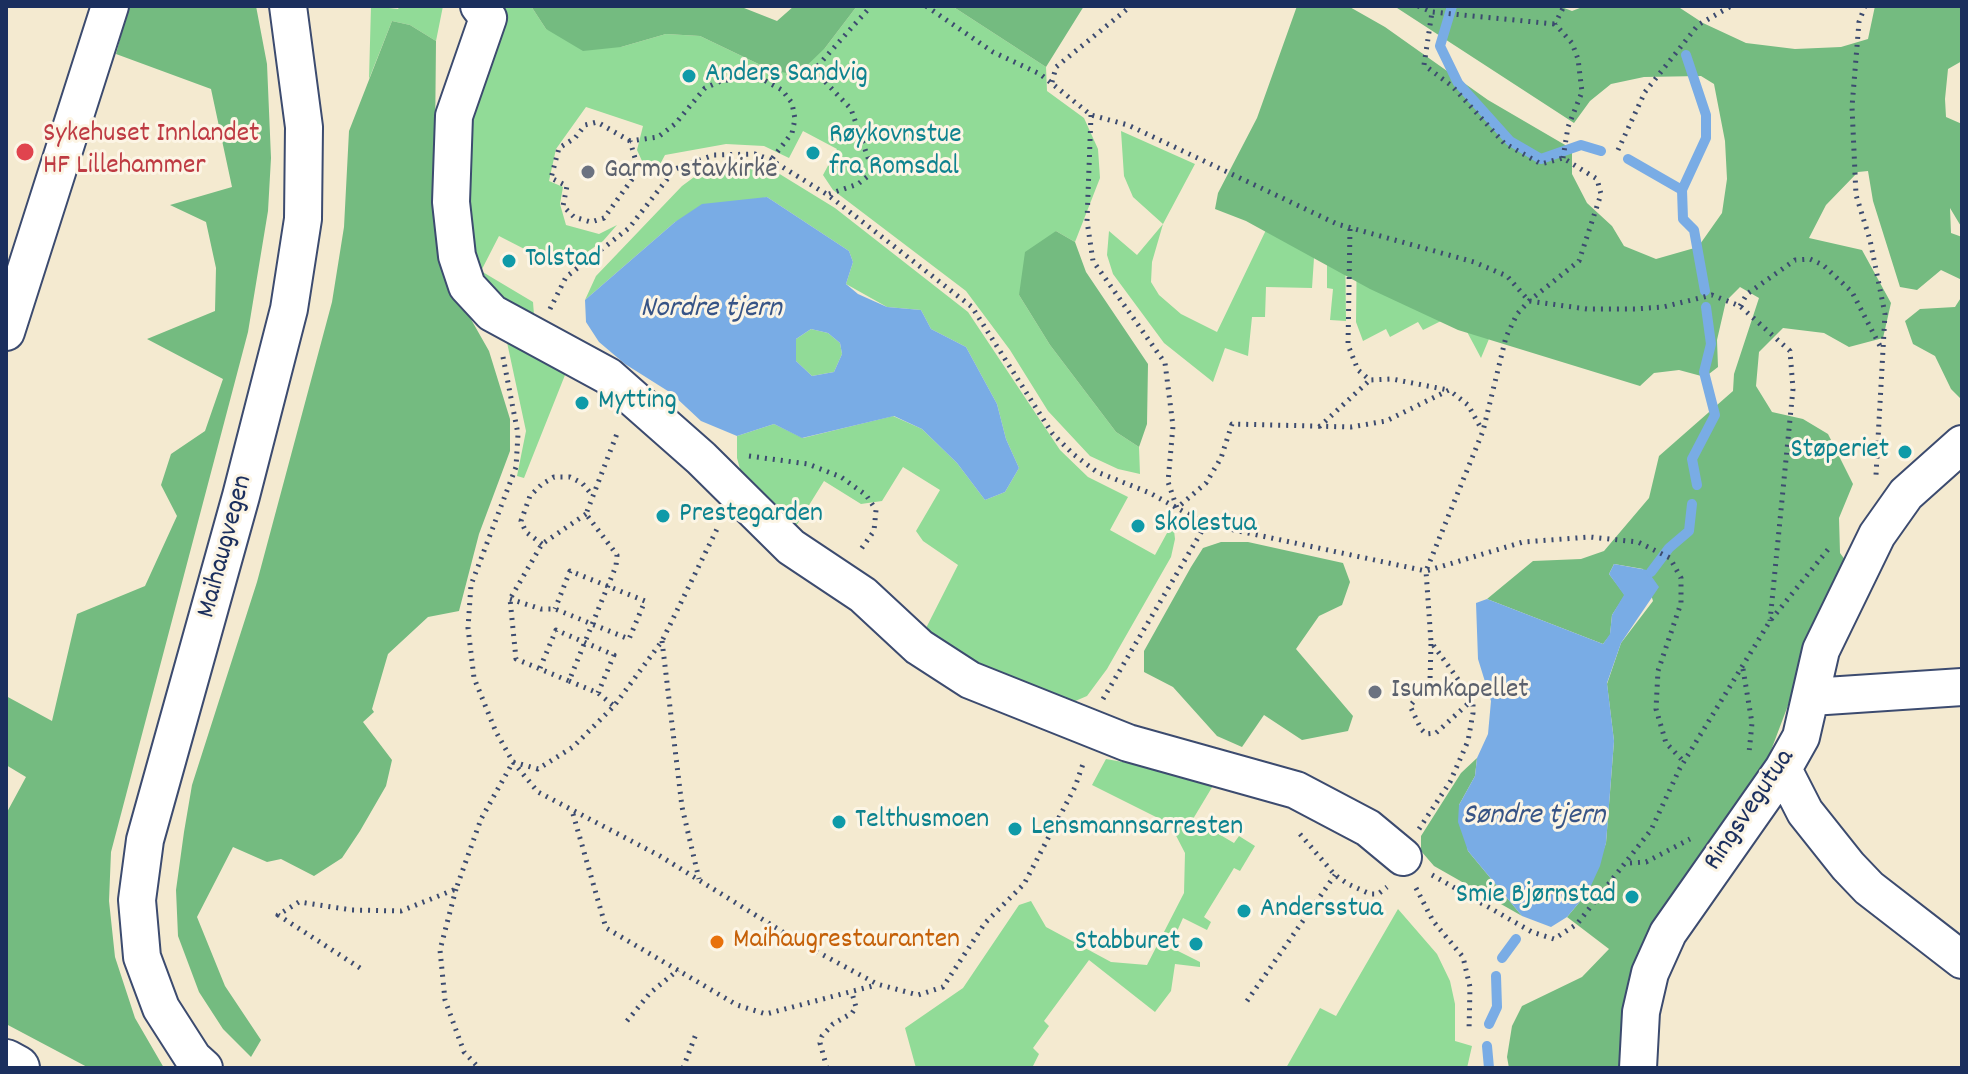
<!DOCTYPE html>
<meta charset="utf-8">
<style>
body{margin:0}
#map{position:relative;width:1968px;height:1074px;overflow:hidden;background:#f4ead0;font-family:Dekko,sans-serif}
canvas{display:block}
.frame{position:absolute;inset:0;border:8px solid #1b2f5e;pointer-events:none}
</style>
<div id="map">
<canvas width="1968" height="1074"></canvas>
<div class="frame"></div>
</div>
<script>
const c = document.querySelector('canvas').getContext('2d');
c.lineJoin = 'round';
function paint(path, color) {
  c.fillStyle = color;
  c.fill(path, 'evenodd');
}
function shape(rows) {
  const path = new Path2D();
  for (const r of rows) {
    path.moveTo(r[0], r[1]);
    for (let i = 2; i < r.length; i += 2) path.lineTo(r[i], r[i + 1]);
  }
  return path;
}
function stroke(path, color, width, dash) {
  c.strokeStyle = color;
  c.lineWidth = width;
  c.lineCap = dash ? 'butt' : 'round';
  c.setLineDash(dash || []);
  c.stroke(path);
}
function write(font, color, halo, rows, align = 'center') {
  c.font = font + ' Dekko,sans-serif';
  c.lineWidth = 6;
  c.setLineDash([]);
  c.textBaseline = 'middle';
  c.strokeStyle = halo;
  c.fillStyle = color;
  for (const [text, x, y, turn = 0] of rows) {
    c.save();
    c.translate(x, y);
    c.rotate((+turn || 0) * Math.PI / 180);
    c.textAlign = isNaN(turn) ? turn : align;
    if (halo) c.strokeText(text, 0, 0);
    c.fillText(text, 0, 0);
    c.restore();
  }
}
const green = shape([
 [371,6,398,9,400,6,443,6,436,41,410,25,392,21,369,79],
 [505,6,531,6,546,29,621,47,666,34,700,36,771,70,825,48,857,6,952,6,1046,67,1047,91,1084,118,1098,149,1100,178,1075,242,1056,231,1019,295,1050,345,1116,432,1139,447,1140,474,1118,469,1090,456,1048,411,1010,350,966,291,833,190,823,175,837,149,803,131,789,158,764,146,726,144,665,155,658,168,642,161,637,150,643,126,586,107,556,149,549,181,563,187,560,204,566,225,599,234,617,225,603,241,583,255,562,259,538,256,499,236,481,271,533,302,534,315,528,319,470,275,459,118,495,38],
 [1121,131,1195,164,1163,224,1152,262,1151,282,1159,295,1181,314,1217,332,1278,205,1345,236,1346,321,1330,320,1333,289,1327,288,1327,258,1314,258,1312,288,1266,287,1265,317,1252,317,1248,356,1225,348,1213,382,1164,343,1113,274,1107,255,1109,231,1137,255,1163,224,1133,197,1124,176],
 [725,163,752,163,778,173,835,208,968,312,1060,450,1088,477,1128,497,1110,530,1155,555,1173,522,1175,539,1171,557,1107,669,1087,696,1066,705,1040,699,923,634,958,565,923,541,916,531,940,490,903,467,882,501,861,504,824,481,793,531,743,480,737,458,737,436,774,424,803,438,893,416,922,429,957,463,985,500,1005,492,1019,468,1006,439,997,404,966,347,931,329,921,310,887,307,846,284,853,262,849,251,767,197,675,222,585,300,596,276,682,186,705,169],
 [1357,238,1504,303,1481,358,1457,313,1423,330,1418,322,1390,337,1386,329,1363,341,1356,322],
 [811,329,828,333,840,343,842,354,834,372,812,376,796,361,796,339],
 [505,333,567,370,524,478,517,476,526,431],
 [1106,759,1217,779,1193,819,1234,843,1239,836,1255,846,1240,871,1234,868,1204,917,1211,922,1207,930,1183,918,1170,947,1200,962,1200,967,1175,964,1171,991,1155,1012,1089,960,1044,1021,1049,1026,1033,1048,1039,1054,1032,1068,916,1068,905,1028,963,988,1019,905,1031,901,1046,927,1111,962,1147,965,1184,893,1185,853,1170,824,1092,785],
 [1398,909,1437,954,1450,981,1455,1004,1455,1041,1472,1046,1467,1068,1286,1068,1320,1008,1336,1016]
]);
const forest = shape([
 [129,6,256,6,267,64,271,158,268,211,248,332,111,852,109,901,115,957,135,1018,164,1068,89,1068,6,1024,6,814,26,777,6,765,6,696,52,721,77,614,145,586,177,516,161,485,171,454,205,431,223,379,147,339,215,311,216,268,206,222,170,205,232,187,211,89,116,54],
 [531,6,739,6,777,21,794,6,857,6,825,48,797,75,771,70,700,36,666,34,621,47,583,51,546,29],
 [952,6,1084,6,1046,67],
 [1297,6,1348,6,1385,27,1488,100,1572,149,1572,174,1587,203,1612,226,1624,246,1656,259,1698,247,1722,213,1727,179,1725,141,1714,84,1701,76,1644,77,1611,84,1590,101,1574,123,1394,6,1559,6,1572,11,1585,6,1677,6,1703,23,1746,43,1795,49,1841,47,1868,39,1875,6,1962,6,1962,61,1948,69,1945,99,1946,117,1962,124,1962,228,1950,208,1951,233,1962,237,1962,280,1941,270,1917,290,1900,287,1873,201,1868,171,1858,172,1826,205,1809,238,1862,250,1891,303,1883,338,1849,347,1824,333,1783,328,1759,352,1756,386,1772,412,1803,419,1828,434,1853,484,1839,518,1840,553,1848,564,1813,639,1761,777,1633,971,1622,1009,1619,1068,1509,1068,1507,1057,1512,1026,1522,1006,1582,977,1609,949,1567,917,1588,892,1606,843,1614,741,1607,684,1621,643,1653,601,1643,569,1614,564,1609,574,1625,595,1612,615,1610,635,1603,644,1487,599,1533,561,1581,559,1604,551,1649,498,1659,456,1733,391,1734,374,1759,298,1740,287,1726,301,1717,340,1718,367,1705,377,1679,370,1654,373,1640,386,1458,330,1370,289,1246,221,1215,209,1218,193,1257,118],
 [392,21,410,25,436,41,435,142,451,284,489,351,510,419,510,451,479,534,459,611,428,617,388,654,372,709,374,712,363,722,392,760,386,786,360,831,342,858,314,876,281,859,267,862,233,847,197,917,225,986,261,1040,251,1057,223,1029,199,992,178,936,176,890,184,832,192,785,257,582,332,302,344,227,349,131],
 [1056,231,1075,242,1086,272,1148,364,1147,424,1139,447,1116,432,1050,345,1019,295,1025,252],
 [1962,296,1962,400,1951,389,1935,356,1913,344,1905,321,1920,309,1955,307],
 [1221,542,1248,542,1343,563,1350,582,1342,605,1319,616,1296,649,1353,716,1348,731,1302,740,1264,715,1242,747,1217,736,1173,687,1144,672,1144,651,1191,567,1203,548],
 [1477,758,1475,776,1459,805,1468,851,1522,916,1434,866,1421,851,1421,836,1461,773]
]);
const water = shape([
 [767,197,849,251,853,262,846,284,858,294,887,307,921,310,931,329,966,347,997,404,1006,439,1019,468,1005,492,985,500,957,463,922,429,894,416,802,438,774,424,737,436,701,421,671,393,625,364,599,342,586,322,585,300,675,222,702,204],
 [811,329,828,333,840,343,842,354,834,372,812,376,796,361,796,339],
 [1614,564,1647,570,1659,587,1621,643,1607,683,1614,741,1606,843,1600,866,1588,892,1567,917,1551,927,1522,916,1468,851,1458,822,1459,805,1475,776,1477,758,1488,734,1491,701,1478,659,1476,603,1487,599,1603,644,1610,634,1612,615,1624,595,1609,574]
]);
const stream = shape([
 [1452,6,1440,46,1458,83,1510,141,1541,159,1581,145,1601,151],
 [1686,55,1706,115,1706,138,1682,190,1683,219,1694,230,1705,291],
 [1628,159,1682,190],
 [1697,485,1692,459,1715,415,1704,372,1711,344,1706,307],
 [1651,572,1669,548,1689,531,1692,504],
 [1502,958,1516,939],
 [1489,1024,1497,1007,1496,976],
 [1487,1046,1489,1068]
]);
const path = shape([
 [926,6,993,52,1040,74,1091,115,1128,125,1337,224,1474,262,1507,276,1529,301,1587,309,1635,309,1663,307,1712,295,1740,306,1790,351,1793,389,1770,621],
 [1418,6,1432,12,1555,24],
 [1865,6,1859,22,1852,107,1856,195,1870,240,1885,314,1876,475],
 [1052,82,1056,67,1131,6],
 [1091,115,1087,221,1093,261,1165,363,1173,426,1168,482,1177,508,1206,483,1221,458,1232,424,1351,427,1386,421,1449,390,1468,405,1482,430],
 [630,141,597,122,585,125,575,138,559,148,551,178,567,186,563,206,574,217,591,222,604,218,633,178,635,158,630,141,658,137,675,124,705,88,721,81,747,77,764,80,782,90,792,103,795,119,792,133,771,160],
 [1618,150,1645,92,1698,25,1731,6],
 [1563,158,1568,127,1582,92,1578,59,1572,43,1555,24,1564,6],
 [634,168,649,171],
 [659,174,668,178],
 [829,194,858,184,873,172,851,109,814,70,871,6],
 [1350,229,1348,345,1358,370,1370,380,1392,379,1448,390],
 [1740,306,1747,294,1795,260,1810,259,1823,265,1852,292,1880,346],
 [550,309,566,277,629,228,675,169,714,155,755,154,771,160,828,195,972,307,1052,433,1073,454,1097,472,1150,493,1206,524,1426,571,1523,542,1590,537,1638,542,1670,558,1681,578,1681,603,1658,671,1656,709,1666,743,1684,762],
 [503,357,518,434,516,467,471,585,468,628,474,678,496,732,513,762,538,792,660,856,799,942,877,984,918,995,943,987,985,923,1024,884,1075,787,1084,761],
 [1319,427,1370,380],
 [749,456,808,464,841,477,866,495,876,510,874,531,859,552],
 [586,514,542,544,510,599,516,659,569,681,616,566,617,555,586,514,618,431],
 [542,544,526,532,521,521,530,496,542,484,554,477,570,477,582,483,592,495],
 [510,599,541,609,555,609,629,639,645,601,570,571,555,609],
 [662,641,682,807,699,879],
 [1431,644,1430,681,1410,706,1421,729,1426,734,1436,733,1472,700],
 [540,668,556,630,614,655,598,693],
 [1743,669,1752,723,1749,753],
 [569,681,598,693,614,706],
 [1103,699,1206,524],
 [573,814,606,928,737,1005,766,1014,876,985],
 [1419,829,1450,782,1468,741,1473,713,1473,700,1431,642,1426,571,1483,431,1506,337,1517,314,1529,301,1579,261,1601,194,1597,179,1563,158,1541,164,1504,143,1452,86,1424,65,1432,12],
 [1300,834,1335,875,1348,884,1370,894,1378,894,1387,887],
 [1630,863,1646,862,1690,839],
 [1432,875,1532,932,1554,939,1577,924,1651,830,1680,768,1770,621,1830,547],
 [1416,888,1433,921,1463,957,1470,987,1469,1030],
 [456,889,440,950,445,1000,464,1052,479,1068],
 [360,968,278,915,299,902,352,910,401,911,456,889,481,819,513,762,538,769,573,747,614,706,662,641,719,525],
 [1247,1001,1335,875],
 [627,1021,650,993,678,970],
 [683,1068,696,1034],
 [827,1068,820,1043,822,1036,833,1024,852,1013,856,1007,852,993]
]);
const minor = shape([
 [479,6,488,18,454,116,451,202,457,256,467,286,492,313,608,376,701,458,791,547,863,595,919,647,970,680,1128,743,1296,790,1368,828,1403,857],
 [6,332,110,6],
 [1811,697,1962,687],
 [1783,769,1805,812,1848,866,1869,888,1962,960],
 [204,1068,193,1058,161,1008,142,957,137,900,145,840,241,496,289,309,303,219,304,127,288,6],
 [1638,1068,1641,1012,1650,973,1668,933,1783,769,1801,737,1821,650,1877,535,1906,494,1962,444]
]);
const major = shape([
 [6,1062,17,1068]
]);
const markers = [
 [689,76,8,"#0f9aa8"],
 [25,152,10,"#e0444e"],
 [813,153,8,"#0f9aa8"],
 [588,172,8,"#6b7280"],
 [509,261,8,"#0f9aa8"],
 [582,403,8,"#0f9aa8"],
 [1905,452,8,"#0f9aa8"],
 [663,516,8,"#0f9aa8"],
 [1138,526,8,"#0f9aa8"],
 [1375,692,8,"#6b7280"],
 [839,822,8,"#0f9aa8"],
 [1015,829,8,"#0f9aa8"],
 [1632,897,8,"#0f9aa8"],
 [1244,911,8,"#0f9aa8"],
 [717,942,8,"#e8710a"],
 [1196,944,8,"#0f9aa8"]
];
const cultureNames = [
 ["Anders Sandvig",705,76],
 ["Røykovnstue",829,137],
 ["fra Romsdal",829,169],
 ["Tolstad",525,261],
 ["Mytting",598,403],
 ["Støperiet",1889,452,"right"],
 ["Prestegarden",679,516],
 ["Skolestua",1154,526],
 ["Telthusmoen",855,822],
 ["Lensmannsarresten",1031,829],
 ["Smie Bjørnstad",1616,897,"right"],
 ["Andersstua",1260,911],
 ["Stabburet",1180,944,"right"]
];
const healthNames = [
 ["Sykehuset Innlandet",43,136],
 ["HF Lillehammer",43,168]
];
const worshipNames = [
 ["Garmo stavkirke",604,172],
 ["Isumkapellet",1391,692]
];
const streetNames = [
 ["Maihaugvegen",227,547,-75],
 ["Ringsvegutua",1751,811,-56]
];
const foodNames = [
 ["Maihaugrestauranten",733,942]
];
const waterNames = [
 ["Nordre tjern",711,311],
 ["Søndre tjern",1534,818]
];
paint(green, '#91db97');
paint(forest, '#74bb80');
paint(water, '#79ace5');
stroke(stream, '#79ace5', 10);
stroke(minor, '#3c4b6f', 40);
stroke(major, '#3c4b6f', 48);
stroke(path, '#3c4b6f', 5, [2, 6]);
stroke(minor, '#fff', 36);
stroke(major, '#fff', 44);
for (const [x, y, r, color] of markers) {
  const dot = new Path2D();
  dot.arc(x, y, r, 0, 2 * Math.PI);
  c.fillStyle = color;
  c.fill(dot);
  stroke(dot, '#fcf5e5', 3);
}
write('28px', '#0d838f', '#fcf5e5', cultureNames, 'left');
write('28px', '#be3a42', '#fcf5e5', healthNames, 'left');
write('28px', '#5b616d', '#fcf5e5', worshipNames, 'left');
write('28px', '#1b2f5e', '#fcf5e5', streetNames);
write('28px', '#c56008', '#fcf5e5', foodNames, 'left');
write('italic 30px', '#375486', '#fcf5e5', waterNames);
</script>
